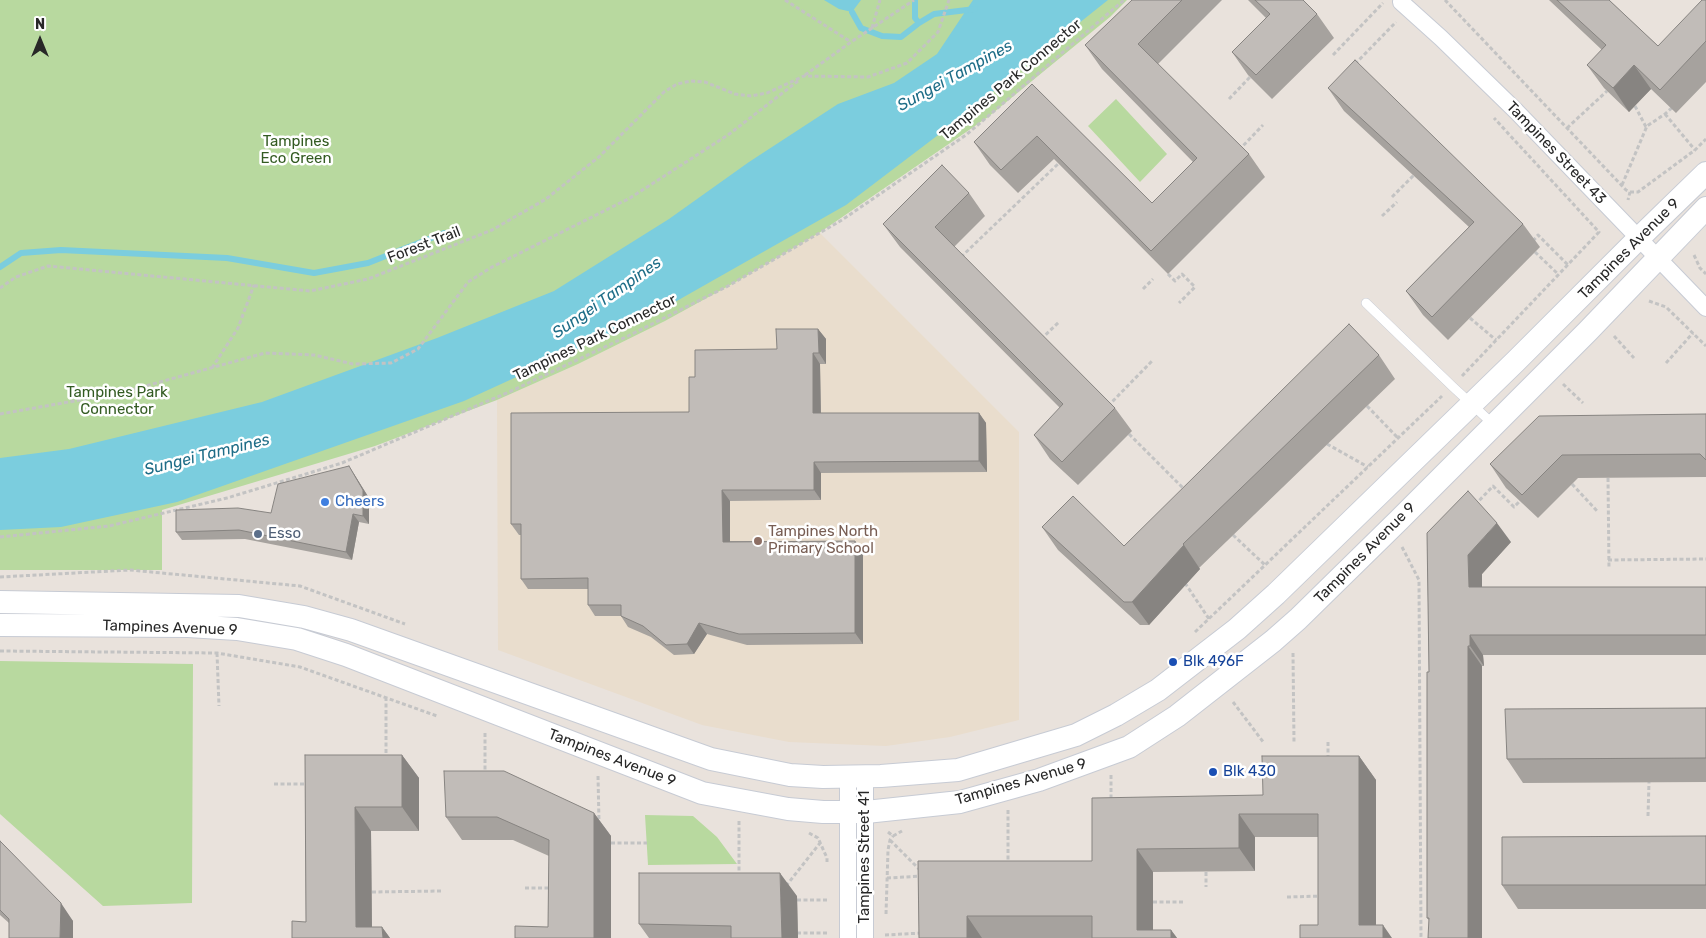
<!DOCTYPE html>
<style>
body{margin:0}
#map{position:relative;width:1706px;height:938px;overflow:hidden;background:#e9e2dc;font-family:Rubik,sans-serif}
canvas{display:block}
.north{position:absolute;left:15px;top:15px;width:50px;height:50px;-webkit-text-stroke:4px #fff;paint-order:stroke;rotate:0deg;font-size:14px;font-weight:700;line-height:20px;text-align:center;color:#282828}
.north::after{content:'';display:block;margin:auto;width:18px;height:22px;background:#282828;clip-path:polygon(50% 0,100% 100%,50% 72%,0 100%)}
</style>
<div id="map">
<canvas width="1706" height="938"></canvas>
<div class="north">N</div>
</div>
<script>
const c = document.querySelector('canvas').getContext('2d');
c.lineJoin = 'round';
function paint(path, color) {
  c.fillStyle = color;
  c.fill(path, 'evenodd');
}
function shape(rows) {
  const path = new Path2D();
  for (const r of rows) {
    path.moveTo(r[0], r[1]);
    for (let i = 2; i < r.length; i += 2) path.lineTo(r[i], r[i + 1]);
  }
  return path;
}
function stroke(path, color, width, dash) {
  c.strokeStyle = color;
  c.lineWidth = width;
  c.lineCap = dash ? 'butt' : 'round';
  c.setLineDash(dash || []);
  c.stroke(path);
}
function write(font, color, halo, rows, align = 'center') {
  c.font = font + ' Rubik,sans-serif';
  c.lineWidth = 5;
  c.setLineDash([]);
  c.textBaseline = 'middle';
  c.strokeStyle = halo;
  c.fillStyle = color;
  for (const [text, x, y, turn = 0] of rows) {
    c.save();
    c.translate(x, y);
    c.rotate((+turn || 0) * Math.PI / 180);
    c.textAlign = isNaN(turn) ? turn : align;
    if (halo) c.strokeText(text, 0, 0);
    c.fillText(text, 0, 0);
    c.restore();
  }
}
const education = shape([
 [819,232,1019,432,1019,720,950,737,886,746,789,742,702,725,498,650,497,400,578,364,665,321,734,283]
]);
const green = shape([
 [0,0,1127,0,1110,17,988,117,819,233,734,283,665,321,578,364,497,400,375,446,162,510,162,570,0,570],
 [1116,99,1167,154,1140,182,1088,126],
 [0,661,193,664,192,903,103,906,0,814],
 [645,815,693,816,717,837,737,864,648,865]
]);
const water = shape([
 [824,0,861,0,852,12,839,9],
 [973,0,1108,0,946,129,846,205,652,315,464,401,177,502,61,527,0,530,0,458,69,449,262,402,437,338,554,291,669,219,749,162,838,104,894,83,937,54]
]);
const stream = shape([
 [915,0,915,18,919,23],
 [852,12,861,28,882,36,901,37,919,23,934,14,975,9],
 [0,267,21,253,61,250,227,258,314,273,368,263,444,233]
]);
const path = shape([
 [785,0,851,42],
 [1445,0,1626,190,1630,192,1628,200],
 [872,28,880,0],
 [1333,55,1383,3],
 [1355,64,1396,22],
 [805,75,851,42,914,0],
 [1229,99,1250,77],
 [1635,106,1646,127],
 [1665,114,1695,150],
 [1567,128,1607,91],
 [1239,150,1263,125],
 [1622,185,1647,126,1665,114,1674,106],
 [1630,192,1638,192,1695,150,1706,139],
 [1392,197,1414,175],
 [1382,216,1397,202],
 [1533,241,1538,235,1568,265],
 [1535,252,1558,274],
 [1694,255,1700,268,1706,274],
 [961,257,1058,164],
 [1168,274,1175,281,1182,274,1195,287,1179,303],
 [0,288,16,277,48,266,310,291,368,279,492,230,546,199,600,156,664,92,677,84,691,81,705,82,735,94,751,96,767,93,804,76,868,77,907,63,938,32,949,0],
 [1143,289,1153,279],
 [1649,301,1666,307,1706,346],
 [1470,318,1496,340],
 [1614,336,1634,358],
 [1041,339,1059,322],
 [1666,363,1693,333],
 [212,368,238,328,254,285],
 [1462,376,1599,232,1494,118],
 [1563,384,1583,403],
 [1108,406,1153,360],
 [1367,406,1398,438],
 [0,414,120,393,265,353,314,355,353,364,391,363,418,349,468,282,492,267,630,198,728,135,798,81],
 [1129,434,1185,490],
 [1327,444,1368,467],
 [1608,478,1609,568],
 [1572,484,1597,511],
 [1475,505,1493,486,1514,507,1520,501],
 [1233,535,1265,565],
 [0,537,109,526,227,498,342,463,509,392,628,336,728,286,842,220,966,135,1124,0],
 [1402,547,1419,580,1421,938],
 [1608,560,1706,559],
 [0,577,130,570,300,586,405,624],
 [1185,583,1209,619],
 [1195,632,1442,396],
 [0,651,217,653,300,667,437,716],
 [217,653,219,706],
 [1293,653,1294,742],
 [386,697,386,758],
 [1233,702,1264,743],
 [485,733,485,775],
 [1328,742,1328,759],
 [1111,775,1111,802],
 [598,776,599,822],
 [274,784,308,784],
 [1008,810,1008,864],
 [1648,816,1649,782],
 [739,821,739,877],
 [888,832,893,836,902,831],
 [809,833,818,838,827,858,827,862],
 [890,840,921,871],
 [611,843,647,843],
 [1206,872,1206,887],
 [887,878,923,876],
 [786,886,820,843],
 [525,888,552,888],
 [372,892,441,891],
 [1287,897,1322,896],
 [797,900,827,900],
 [1153,902,1185,902],
 [886,914,888,850,890,840,893,836],
 [797,933,829,933],
 [885,935,922,933]
]);
const lane = shape([
 [1366,303,1452,386,1493,424]
]);
const street = shape([
 [1401,2,1441,38,1516,111,1706,308],
 [848,777,848,938],
 [865,777,865,938]
]);
const secondary = shape([
 [0,602,239,606,304,617,351,630,711,759,790,775,823,777,881,776,958,770,1076,735,1116,715,1158,690,1237,629,1276,594,1516,361,1639,238,1706,173],
 [0,625,188,626,237,629,297,639,346,655,702,793,788,809,823,812,866,812,960,802,1039,780,1129,747,1177,716,1273,641,1298,619,1399,520,1588,331,1706,208]
]);
const wall = shape([
 [1132,0,1222,0,1158,64,1249,154,1265,177,1168,274,1054,159,1018,193,990,165,974,142,1032,84,1152,203,1193,162,1102,69,1085,45],
 [1248,0,1303,0,1317,14,1334,38,1272,99,1248,75,1232,52,1266,18],
 [1549,0,1609,0,1658,46,1706,0,1706,82,1676,113,1651,89,1629,112,1604,88,1587,65,1602,50],
 [1328,88,1523,224,1540,247,1448,340,1423,315,1406,291,1469,227,1344,111],
 [969,193,985,216,954,247,1115,408,1132,431,1078,485,1050,459,1034,435,1060,408,900,247,883,224],
 [818,329,826,339,826,364,820,364,821,413,979,413,986,423,987,472,821,473,821,500,730,501,730,541,855,541,863,552,863,644,747,645,707,634,694,654,674,655,651,637,628,627,621,616,595,616,588,605,588,589,528,589,521,579,521,535,519,535,511,524,689,412,695,377,777,349],
 [1379,355,1395,379,1199,568,1200,569,1149,625,1140,625,1058,550,1042,527,1124,546],
 [1706,414,1706,477,1578,478,1538,518,1506,488,1490,464],
 [354,474,369,498,369,524,359,522,352,560,245,539,182,540,176,532,271,513],
 [1427,533,1511,542,1482,574,1482,587,1706,587,1706,655,1483,655,1484,666,1482,666,1482,938,1429,920,1427,918,1429,672],
 [1706,708,1706,782,1523,783,1507,759],
 [305,755,402,755,419,778,419,831,371,831,372,927,382,927,390,938,292,938,306,922],
 [1359,756,1376,780,1318,925,1318,837,1255,837,1255,871,1153,872,1153,930,1171,930,1177,938,919,938,918,861,1092,861,1263,795],
 [594,813,611,836,611,938,548,927,549,856,513,840,462,840,446,817],
 [1706,836,1706,909,1518,909,1502,885],
 [0,841,73,921,73,938,9,938,9,923,0,915],
 [797,896,798,938,649,938,639,924]
]);
const shadedWall = shape([
 [1634,65,1651,89,1629,112,1613,88],
 [818,329,826,339,826,364,819,353],
 [813,353,820,364,821,424,813,413],
 [979,413,986,423,987,472,979,461],
 [814,462,821,473,821,500,814,490],
 [349,466,369,498,369,524,363,516],
 [722,490,730,501,730,552,723,542],
 [353,514,359,522,352,560,346,552],
 [1497,523,1511,542,1482,574,1482,606,1469,587,1468,555],
 [855,541,863,552,863,644,855,633],
 [1184,545,1200,569,1149,625,1132,602],
 [699,623,707,634,694,654,687,644],
 [1470,635,1483,655,1484,666,1470,646],
 [1468,646,1482,666,1482,938,1468,938],
 [402,755,419,778,419,831,402,807],
 [1359,756,1376,780,1376,938,1359,925],
 [355,807,371,831,372,938,356,927],
 [594,813,611,836,611,938,594,938],
 [1239,814,1255,837,1255,871,1239,848],
 [1137,849,1153,872,1153,938,1137,930],
 [780,873,797,896,798,938,782,938],
 [61,903,73,921,73,938,60,938],
 [967,916,982,938,967,938],
 [1383,925,1392,938,1383,938],
 [382,927,390,938,383,938],
 [1171,930,1177,938,1171,938]
]);
const building = shape([
 [1132,0,1182,0,1138,44,1249,154,1151,251,1037,136,1001,170,974,142,1032,84,1152,203,1197,158,1085,45,1132,0],
 [1255,0,1303,0,1317,14,1256,75,1232,52,1270,14,1255,0],
 [1557,0,1609,0,1658,46,1702,0,1706,0,1706,41,1660,90,1634,65,1613,88,1587,65,1606,45,1557,0],
 [1355,60,1523,224,1432,317,1406,291,1474,222,1328,88,1355,60],
 [942,165,969,193,935,227,1115,408,1062,462,1034,435,1063,404,883,224,942,165],
 [1349,324,1379,355,1183,544,1184,545,1132,602,1124,602,1042,527,1073,496,1124,546,1349,324],
 [776,329,818,329,819,353,813,353,813,413,979,413,979,461,814,462,814,490,722,490,723,542,855,541,855,633,739,634,699,623,687,644,666,645,643,626,621,616,621,605,588,605,588,578,521,579,521,524,511,524,511,413,689,412,689,377,695,377,695,350,777,349,776,329],
 [1706,414,1706,460,1700,454,1562,455,1522,495,1490,464,1539,416,1706,414],
 [349,466,363,490,363,516,353,514,346,552,239,530,176,532,176,510,238,508,271,513,278,484,349,466],
 [1468,491,1497,523,1468,555,1469,587,1706,587,1706,635,1470,635,1470,646,1468,646,1468,938,1428,938,1429,918,1427,918,1427,672,1429,672,1427,533,1468,491],
 [1706,708,1706,758,1507,759,1505,709,1706,708],
 [305,755,402,755,402,807,355,807,356,927,382,927,383,938,292,938,292,921,306,922,305,755],
 [1262,756,1359,756,1359,925,1383,925,1383,938,1300,938,1300,925,1318,925,1318,814,1239,814,1239,848,1137,849,1137,930,1171,930,1171,938,1092,938,1092,916,967,916,967,938,919,938,918,861,1092,861,1092,798,1263,795,1262,756],
 [444,771,504,771,594,813,594,938,515,938,515,926,548,927,549,840,497,817,446,817,444,771],
 [1706,836,1706,885,1502,885,1502,837,1706,836],
 [0,841,61,903,60,938,9,938,9,919,0,910,0,841],
 [639,873,780,873,782,938,731,938,731,926,639,924,639,873]
]);
const markers = [
 [325,502,5,"#3f7fe0"],
 [258,534,5,"#5c6f8a"],
 [758,541,5,"#8d6e63"],
 [1173,662,5,"#1a4fb4"],
 [1213,772,5,"#1a4fb4"]
];
const streetNames = [
 ["Tampines Park Connector",1011,80,-40],
 ["Tampines Street 43",1556,153,46],
 ["Forest Trail",424,245,-21],
 ["Tampines Avenue 9",1629,249,-45],
 ["Tampines Park Connector",595,338,-26],
 ["Tampines Avenue 9",1365,553,-45],
 ["Tampines Avenue 9",170,628,2],
 ["Tampines Avenue 9",612,758,21],
 ["Tampines Avenue 9",1021,782,-16],
 ["Tampines Street 41",865,857,-90]
];
const parkNames = [
 ["Tampines",296,142],
 ["Eco Green",296,159],
 ["Tampines Park",117,393],
 ["Connector",117,410]
];
const shopNames = [
 ["Cheers",335,502]
];
const educationNames = [
 ["Tampines North",768,532],
 ["Primary School",768,549]
];
const serviceNames = [
 ["Esso",268,534]
];
const transitNames = [
 ["Blk 496F",1183,662],
 ["Blk 430",1223,772]
];
const waterNames = [
 ["Sungei Tampines",955,76,-29],
 ["Sungei Tampines",607,298,-35],
 ["Sungei Tampines",207,455,-14]
];
paint(education, '#e9ddcd');
paint(green, '#b8d99f');
paint(water, '#7bcdde');
stroke(stream, '#7bcdde', 6);
stroke(lane, '#c7cbd4', 10);
stroke(street, '#c7cbd4', 18);
stroke(secondary, '#c7cbd4', 24);
stroke(path, '#c3c3c3', 3, [4, 2.5]);
stroke(lane, '#fff', 9);
stroke(street, '#fff', 16);
stroke(secondary, '#fff', 22);
paint(wall, '#a6a29e');
paint(shadedWall, '#878481');
paint(building, '#c1bcb8');
stroke(building, '#878481', 1);
for (const [x, y, r, color] of markers) {
  const dot = new Path2D();
  dot.arc(x, y, r, 0, 2 * Math.PI);
  c.fillStyle = color;
  c.fill(dot);
  stroke(dot, '#fff', 2);
}
write('15px', '#282828', '#fff', streetNames);
write('15px', '#335b22', '#fff', parkNames);
write('15px', '#366cbe', '#fff', shopNames, 'left');
write('15px', '#785e54', '#fff', educationNames, 'left');
write('15px', '#4e5e75', '#fff', serviceNames, 'left');
write('15px', '#164399', '#fff', transitNames, 'left');
write('italic 16px', '#1e6d87', '#fff', waterNames);
</script>
